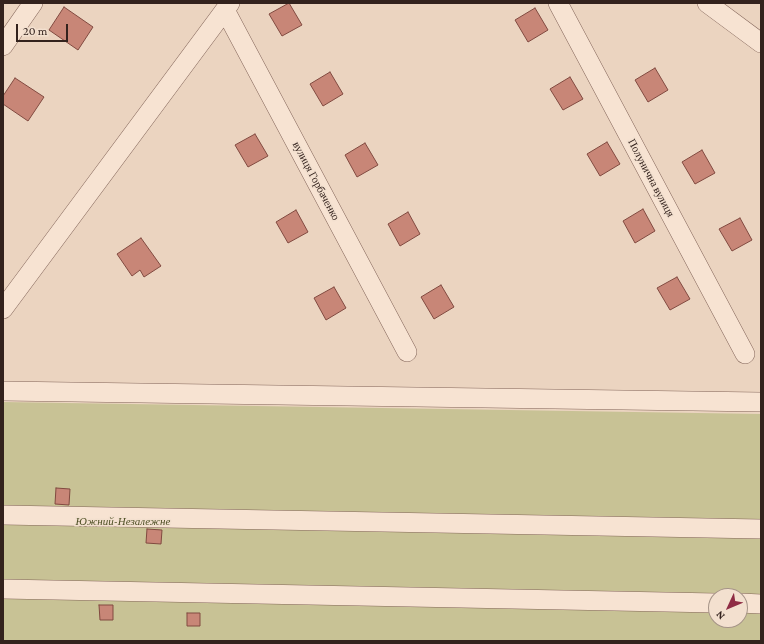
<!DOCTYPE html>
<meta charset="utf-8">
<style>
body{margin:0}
#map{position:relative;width:764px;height:644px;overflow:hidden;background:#ebd4c0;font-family:"Crimson Pro",serif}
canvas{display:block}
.frame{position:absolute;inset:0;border:4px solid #33221d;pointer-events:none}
.north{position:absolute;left:708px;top:588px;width:40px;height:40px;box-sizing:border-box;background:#f3e0cf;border:1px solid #a69488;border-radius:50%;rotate:226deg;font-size:11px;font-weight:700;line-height:16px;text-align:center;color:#33221d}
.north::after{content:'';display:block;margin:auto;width:14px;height:18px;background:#8f2c44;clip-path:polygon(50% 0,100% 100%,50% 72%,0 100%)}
.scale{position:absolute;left:16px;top:24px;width:52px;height:18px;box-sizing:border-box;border:2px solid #33221d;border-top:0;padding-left:5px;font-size:12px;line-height:14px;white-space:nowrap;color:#33221d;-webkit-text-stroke:3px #f3e0cf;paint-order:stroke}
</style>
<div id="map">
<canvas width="764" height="644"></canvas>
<div class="frame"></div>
<div class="north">N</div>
<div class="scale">20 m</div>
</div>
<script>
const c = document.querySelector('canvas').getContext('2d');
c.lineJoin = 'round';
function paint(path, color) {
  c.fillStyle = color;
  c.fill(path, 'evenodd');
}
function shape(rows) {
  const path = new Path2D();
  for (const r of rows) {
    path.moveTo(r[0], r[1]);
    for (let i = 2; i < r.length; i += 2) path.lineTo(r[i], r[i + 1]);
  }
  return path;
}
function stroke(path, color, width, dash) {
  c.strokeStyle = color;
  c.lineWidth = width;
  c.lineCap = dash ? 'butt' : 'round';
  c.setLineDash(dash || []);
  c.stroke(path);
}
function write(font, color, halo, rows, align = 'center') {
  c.font = font + ' "Crimson Pro",serif';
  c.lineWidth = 3;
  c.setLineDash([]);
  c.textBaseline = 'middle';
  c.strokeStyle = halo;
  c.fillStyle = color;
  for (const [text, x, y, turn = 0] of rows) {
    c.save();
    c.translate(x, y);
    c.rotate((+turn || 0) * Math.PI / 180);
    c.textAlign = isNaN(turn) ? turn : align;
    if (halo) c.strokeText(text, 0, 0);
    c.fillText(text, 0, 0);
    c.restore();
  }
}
const green = shape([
 [3,402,761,414,761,641,3,641],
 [716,596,740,596,740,620,716,620]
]);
const building = shape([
 [289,3,302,25,282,36,269,14,289,3],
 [64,7,93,27,78,50,49,30,64,7],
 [535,8,548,30,528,42,515,20,535,8],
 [655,68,668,90,648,102,635,80,655,68],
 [330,72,343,94,323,106,310,84,330,72],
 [570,77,583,99,563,110,550,89,570,77],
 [15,78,44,97,28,121,3,104,3,96,15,78],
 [255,134,268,156,248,167,235,145,255,134],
 [607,142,620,164,600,176,587,154,607,142],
 [365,143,378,165,357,177,345,155,365,143],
 [702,150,715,173,695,184,682,162,702,150],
 [643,209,655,231,635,243,623,221,643,209],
 [296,210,308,232,288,243,276,222,296,210],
 [408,212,420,234,400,246,388,224,408,212],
 [740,218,752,240,732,251,719,229,740,218],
 [141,238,161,266,144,277,140,270,132,276,117,254,141,238],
 [677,277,690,299,670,310,657,288,677,277],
 [441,285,454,307,434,319,421,297,441,285],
 [334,287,346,308,326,320,314,298,334,287],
 [56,488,70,489,69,505,55,504,56,488],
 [147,529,162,530,161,544,146,543,147,529],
 [99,605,113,605,113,620,100,620,99,605],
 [187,613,200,613,200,626,187,626,187,613]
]);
const minor = shape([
 [558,3,745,354],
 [707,3,761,43],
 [225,10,407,352],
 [3,46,33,3],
 [3,309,230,3],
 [3,391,761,402],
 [3,515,761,529],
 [3,589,716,603],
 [740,603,761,604]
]);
const streetNames = [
 ["Полунична вулиця",651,178,62],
 ["вулиця Горбаченко",316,181,62]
];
const parkNames = [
 ["Южний-Незалежне",123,522]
];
paint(green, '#c8c295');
paint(building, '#c88677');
stroke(building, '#814a40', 1);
stroke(minor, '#836559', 20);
stroke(minor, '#f7e3d2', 19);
write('11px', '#33221d', '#f3e0cf', streetNames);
write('italic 11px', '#4e4f24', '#f3e0cf', parkNames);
</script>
